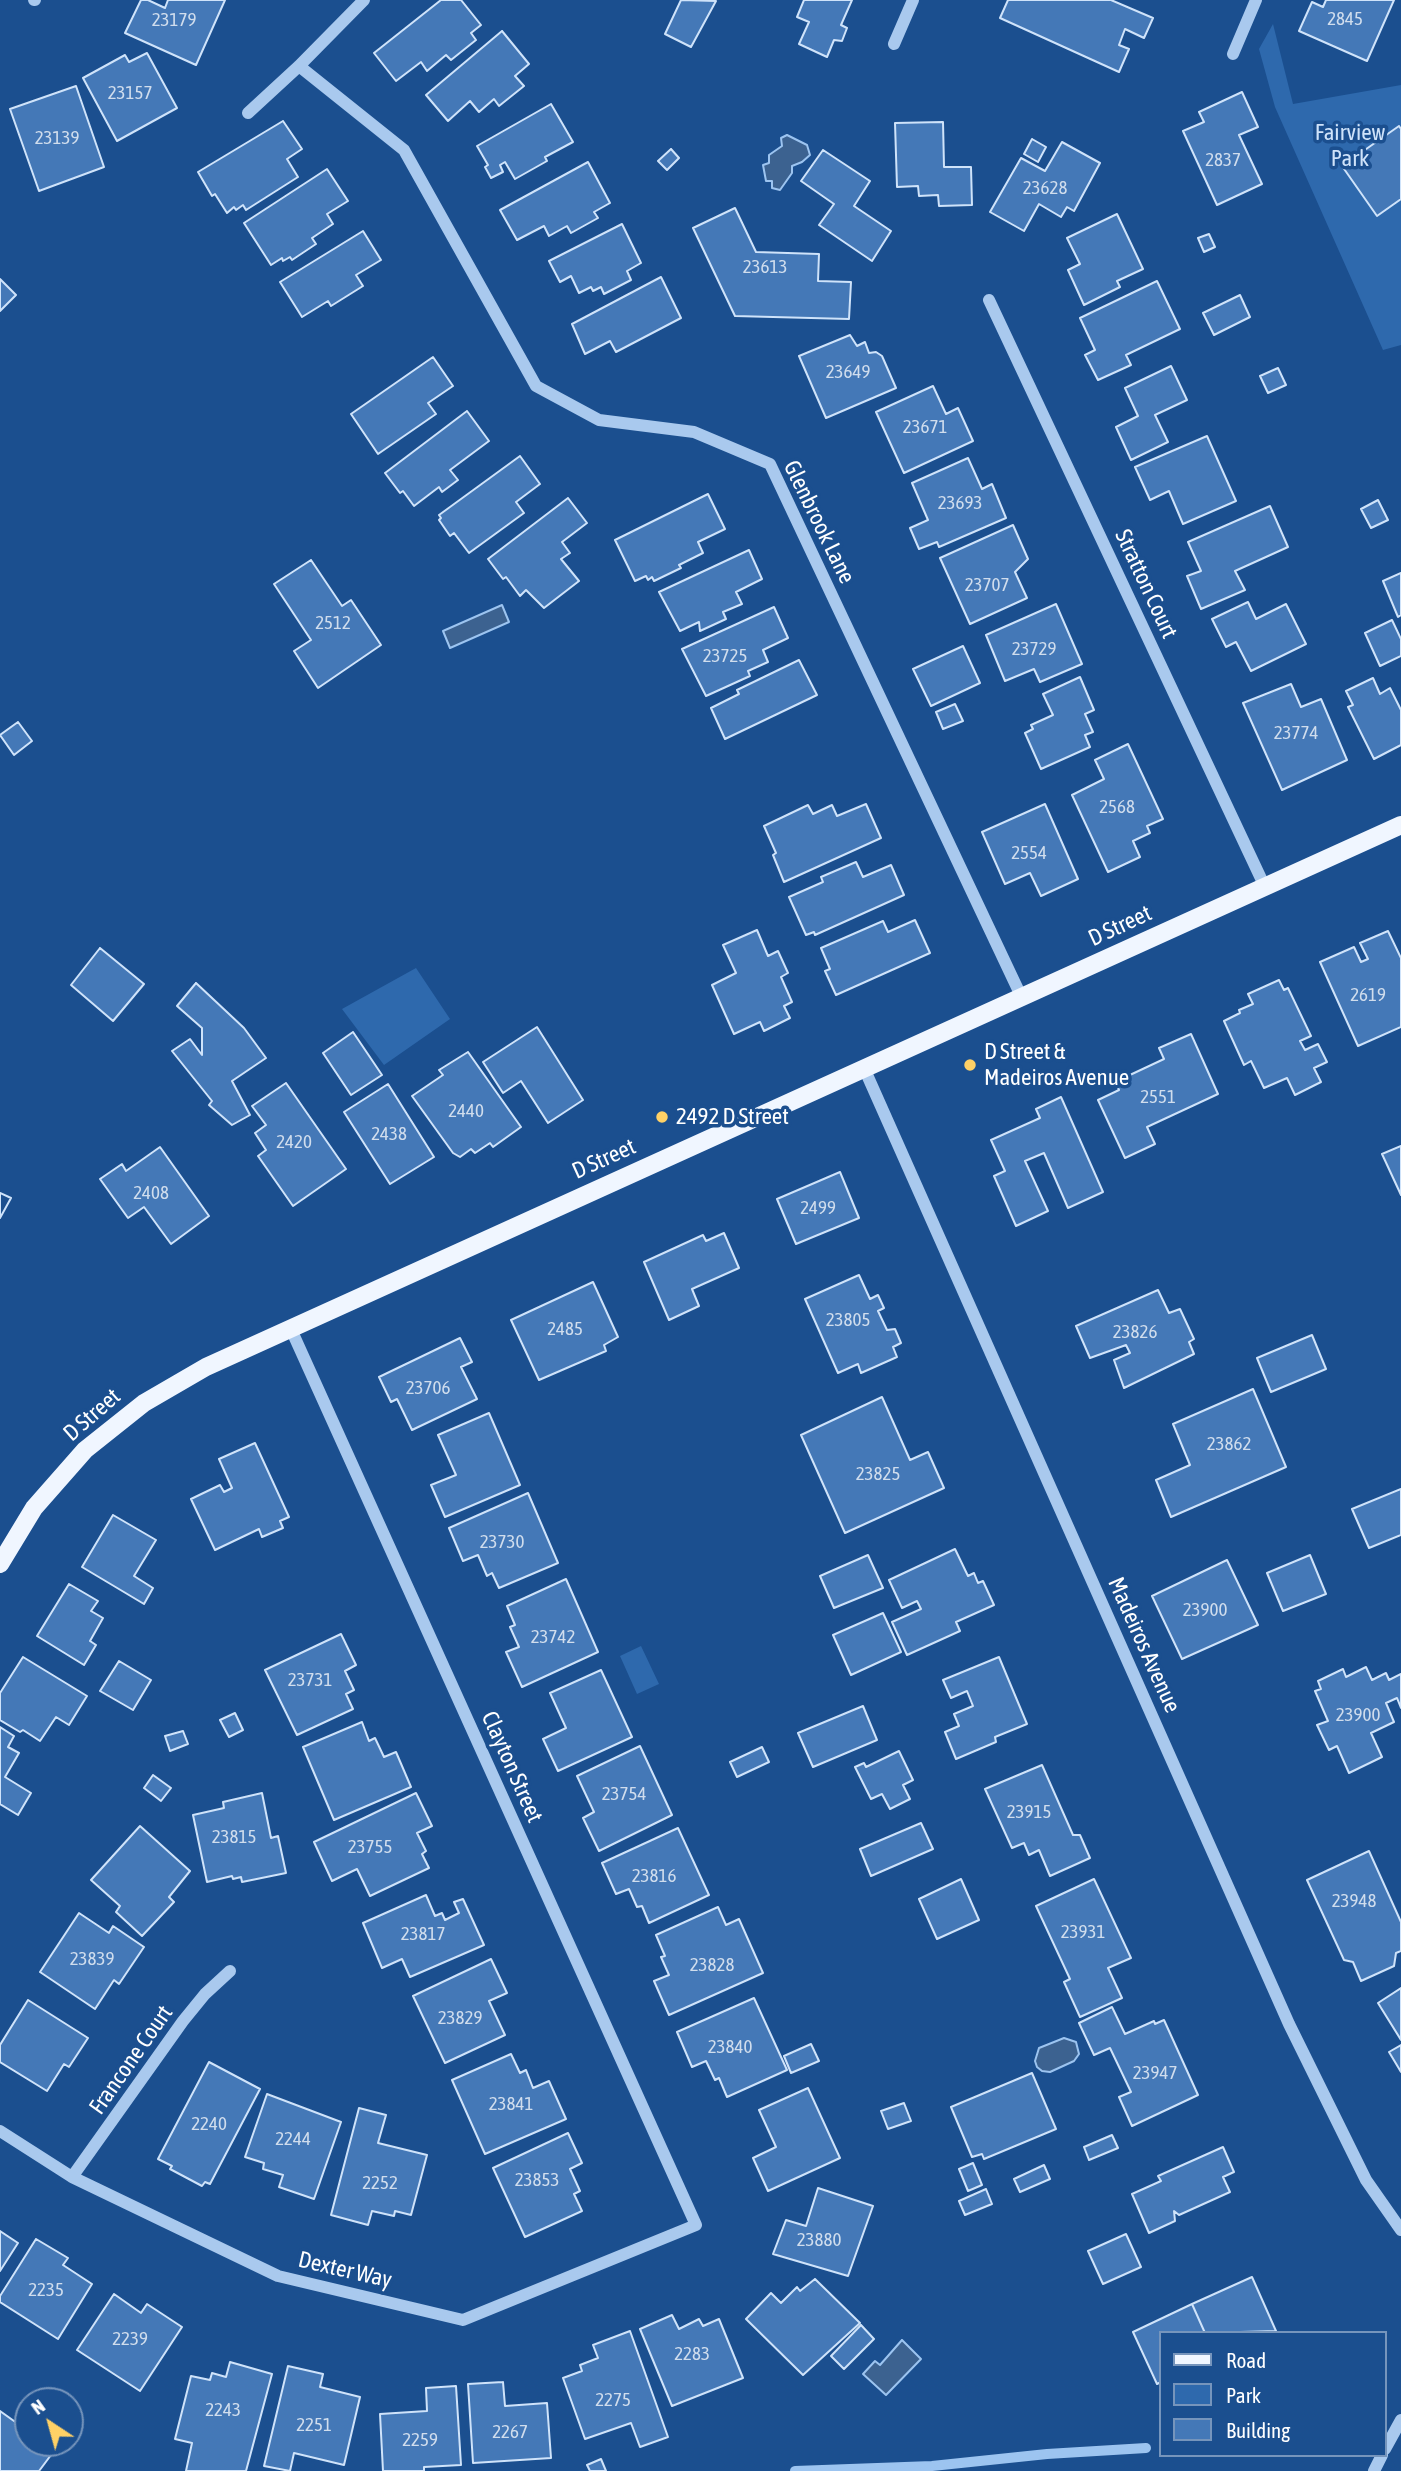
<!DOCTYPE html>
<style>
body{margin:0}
#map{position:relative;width:1401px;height:2471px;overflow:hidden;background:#1b4f8f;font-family:"Asap Condensed",sans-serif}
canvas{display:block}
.legend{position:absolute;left:1159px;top:2331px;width:228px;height:126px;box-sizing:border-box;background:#1b4f8f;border:2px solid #7695bc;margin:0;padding:9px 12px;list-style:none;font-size:21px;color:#fff}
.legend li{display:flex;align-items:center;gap:14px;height:35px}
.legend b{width:35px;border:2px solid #7695bc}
.north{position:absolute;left:14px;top:2387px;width:70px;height:70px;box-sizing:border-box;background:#1b4f8f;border:2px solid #7695bc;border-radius:50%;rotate:324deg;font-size:19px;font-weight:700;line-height:28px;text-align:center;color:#fff}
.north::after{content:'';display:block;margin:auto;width:24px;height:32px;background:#ffd166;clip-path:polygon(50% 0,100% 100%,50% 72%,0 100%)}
</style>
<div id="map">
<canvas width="1401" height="2471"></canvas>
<ul class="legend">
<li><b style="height:9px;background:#f0f6ff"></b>Road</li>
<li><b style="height:19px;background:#2e69ad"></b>Park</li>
<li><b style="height:19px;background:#4478b7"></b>Building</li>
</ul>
<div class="north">N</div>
</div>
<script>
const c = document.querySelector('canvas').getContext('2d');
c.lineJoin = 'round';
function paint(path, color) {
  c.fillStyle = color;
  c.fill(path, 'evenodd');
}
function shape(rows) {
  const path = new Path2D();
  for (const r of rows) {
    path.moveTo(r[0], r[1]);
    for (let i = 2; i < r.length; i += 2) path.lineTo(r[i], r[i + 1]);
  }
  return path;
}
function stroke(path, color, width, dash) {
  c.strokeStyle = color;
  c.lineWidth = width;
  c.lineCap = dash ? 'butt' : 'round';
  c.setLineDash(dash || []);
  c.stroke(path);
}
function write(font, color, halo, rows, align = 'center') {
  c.font = font + ' "Asap Condensed",sans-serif';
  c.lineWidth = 7;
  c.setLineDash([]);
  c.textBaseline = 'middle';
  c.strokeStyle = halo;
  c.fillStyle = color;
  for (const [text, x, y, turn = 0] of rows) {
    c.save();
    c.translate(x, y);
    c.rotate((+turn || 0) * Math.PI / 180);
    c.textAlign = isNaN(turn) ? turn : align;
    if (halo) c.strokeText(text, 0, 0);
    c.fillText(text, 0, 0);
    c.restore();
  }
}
const green = shape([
 [1273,24,1293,104,1401,85,1401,345,1383,350,1275,107,1259,49],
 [416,968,450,1019,384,1065,342,1009],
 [641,1646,659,1684,637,1694,620,1656]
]);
const water = shape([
 [787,135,807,145,810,155,802,162,792,166,792,173,780,190,772,188,772,181,766,181,763,165,769,163,769,155,782,146,781,138,787,135],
 [502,605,509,622,450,648,443,631,502,605],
 [1064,2038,1076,2042,1079,2054,1074,2061,1050,2072,1042,2071,1037,2067,1035,2061,1039,2048,1064,2038],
 [902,2340,921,2359,886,2395,863,2374,875,2361,880,2365,902,2340]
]);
const stream = shape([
 [795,2471,932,2466,1047,2454,1146,2448]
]);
const building = shape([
 [141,0,148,0,165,8,168,0,225,0,196,65,125,33,141,0],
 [441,0,461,0,481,25,471,33,476,40,451,60,446,55,427,71,421,62,396,81,374,53,441,0],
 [681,0,716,1,691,47,665,34,681,0],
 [804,0,852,0,841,25,847,28,842,41,834,40,827,57,799,44,809,22,797,17,804,0],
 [1008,0,1111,0,1153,18,1144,38,1125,29,1119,45,1129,49,1119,72,1000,18,1008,0],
 [1326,0,1394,0,1367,61,1299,31,1312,2,1323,7,1326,0],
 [502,31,529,64,515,76,524,86,499,106,494,99,479,112,470,101,448,121,426,95,502,31],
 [147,53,177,108,117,141,83,78,125,55,129,62,147,53],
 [76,86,104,167,39,191,10,109,76,86],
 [1242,92,1258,127,1239,135,1262,184,1217,205,1183,131,1204,122,1199,112,1242,92],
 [551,104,573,142,545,157,547,161,515,179,505,162,500,165,503,172,491,178,485,167,488,165,477,146,551,104],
 [283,121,302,149,287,159,298,177,246,210,243,205,236,210,234,207,227,213,215,194,212,196,198,172,283,121],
 [943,122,944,167,971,167,972,205,939,206,938,195,919,196,918,186,897,187,895,123,943,122],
 [1399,126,1401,129,1401,199,1377,216,1342,166,1399,126],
 [1032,139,1046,147,1038,162,1024,154,1032,139],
 [1062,142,1100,163,1074,211,1067,207,1061,217,1039,204,1024,231,990,212,1021,158,1045,171,1062,142],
 [671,149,679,158,667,170,658,161,671,149],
 [823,150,870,181,854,206,891,231,872,261,819,225,834,204,801,181,823,150],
 [588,162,610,203,594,212,598,218,571,233,567,226,549,236,544,226,517,240,500,210,588,162],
 [327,169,348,201,327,214,333,224,312,238,316,244,292,260,290,257,283,261,282,258,271,265,244,223,327,169],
 [735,208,756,252,819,254,818,281,851,282,849,319,735,316,693,228,735,208],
 [1117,214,1143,269,1117,281,1120,287,1084,305,1068,270,1080,264,1067,238,1117,214],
 [622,224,641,263,627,271,631,280,604,294,601,287,593,291,591,287,579,293,571,276,560,282,549,261,622,224],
 [363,231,381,260,356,275,363,286,331,306,328,301,302,317,280,282,363,231],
 [1209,234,1215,247,1204,252,1198,238,1209,234],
 [661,277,681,318,616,352,610,341,585,354,572,324,661,277],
 [0,279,16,295,0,311,0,279],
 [1157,281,1180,329,1126,355,1131,365,1098,380,1085,355,1095,350,1080,318,1157,281],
 [1240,295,1250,317,1214,335,1203,313,1240,295],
 [850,335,857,346,865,342,869,353,876,352,882,356,896,388,826,418,799,356,850,335],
 [433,357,453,386,428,403,436,414,378,454,351,414,433,357],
 [1171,366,1187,400,1155,415,1168,442,1131,460,1116,427,1138,416,1125,388,1171,366],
 [1278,368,1286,385,1268,393,1260,376,1278,368],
 [933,386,946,414,958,408,973,441,904,473,876,412,933,386],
 [467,411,489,441,450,470,458,480,442,492,439,487,414,506,403,491,400,493,385,473,467,411],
 [1207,436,1236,501,1183,524,1169,491,1150,500,1135,467,1207,436],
 [520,456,540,484,516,502,524,513,469,553,454,533,450,536,439,520,441,518,439,515,520,456],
 [968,458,982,489,992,484,1006,518,939,547,937,542,919,549,910,528,928,520,912,483,968,458],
 [708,494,725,529,698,542,703,553,679,565,681,568,654,581,652,577,648,580,646,576,635,581,615,540,708,494],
 [568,498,587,523,562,542,570,553,561,559,579,581,544,608,526,590,520,596,506,577,503,579,488,559,568,498],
 [1378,500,1388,520,1371,528,1361,509,1378,500],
 [1270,506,1288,547,1235,571,1245,590,1201,609,1187,576,1201,571,1188,542,1270,506],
 [1013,525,1028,559,1015,572,1027,598,970,624,940,558,1013,525],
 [749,550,762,579,736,592,742,604,723,612,726,619,700,631,699,622,680,631,659,592,749,550],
 [311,560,342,606,351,600,381,645,318,688,294,651,311,640,274,584,311,560],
 [1401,573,1401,615,1398,617,1383,581,1401,573],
 [1248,602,1256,619,1286,604,1306,644,1251,671,1236,642,1226,647,1212,619,1248,602],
 [1056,604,1082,664,1040,682,1034,669,1005,681,986,635,1056,604],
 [774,607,788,638,763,650,768,662,748,671,750,676,706,696,682,649,774,607],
 [1392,620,1401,639,1401,656,1380,666,1365,633,1392,620],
 [963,646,980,683,931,706,913,669,963,646],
 [799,660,817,695,725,739,711,708,739,694,737,690,799,660],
 [1080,677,1094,710,1085,714,1093,732,1085,735,1090,747,1041,769,1025,733,1033,729,1031,725,1053,715,1043,694,1080,677],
 [1373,678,1380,694,1390,688,1401,710,1401,745,1374,759,1348,707,1353,705,1346,691,1373,678],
 [1291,684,1301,707,1321,699,1347,760,1282,790,1243,703,1291,684],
 [955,704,963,721,943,729,936,712,955,704],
 [18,722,32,741,14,755,0,735,18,722],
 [1128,744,1163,819,1147,826,1150,833,1133,841,1140,857,1108,872,1072,795,1104,779,1095,760,1128,744],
 [866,804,881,838,784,882,773,855,776,853,764,826,808,805,813,814,832,805,837,816,866,804],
 [1045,804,1078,879,1041,896,1030,873,1005,884,982,832,1045,804],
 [856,862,863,877,891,865,904,895,815,935,814,932,806,935,789,897,823,882,821,877,856,862],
 [915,920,930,953,836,995,825,971,830,969,821,948,883,921,888,932,915,920],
 [757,930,768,956,778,951,788,973,781,977,792,1002,784,1006,790,1018,764,1031,760,1022,734,1034,712,985,736,973,723,945,757,930],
 [1388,931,1401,958,1401,1027,1358,1046,1320,962,1354,947,1361,962,1368,959,1360,943,1388,931],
 [100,948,144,984,113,1021,71,985,100,948],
 [1279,980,1284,990,1288,988,1311,1036,1300,1041,1305,1050,1318,1044,1327,1062,1314,1068,1321,1082,1295,1095,1287,1078,1264,1088,1251,1061,1244,1065,1224,1021,1240,1013,1239,1010,1253,1004,1248,994,1279,980],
 [196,983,244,1028,266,1058,232,1081,250,1115,232,1125,209,1105,212,1101,172,1051,190,1039,202,1055,202,1028,177,1006,196,983],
 [537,1027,583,1100,548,1123,521,1081,503,1093,483,1062,537,1027],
 [353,1032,382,1075,351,1095,323,1053,353,1032],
 [1191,1034,1218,1094,1147,1127,1155,1144,1125,1158,1098,1100,1119,1090,1115,1082,1164,1059,1159,1048,1191,1034],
 [468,1052,521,1127,493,1147,490,1143,475,1153,471,1149,460,1157,453,1153,412,1096,443,1075,439,1070,468,1052],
 [286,1083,346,1169,293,1206,258,1156,266,1150,255,1133,266,1125,252,1106,286,1083],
 [388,1084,434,1157,390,1184,344,1112,388,1084],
 [1061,1097,1103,1192,1068,1208,1044,1153,1025,1161,1048,1211,1016,1226,994,1176,1005,1171,991,1140,1040,1118,1036,1109,1061,1097],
 [1401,1146,1401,1195,1382,1154,1401,1146],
 [160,1147,209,1216,171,1244,144,1207,128,1218,100,1179,122,1164,126,1171,160,1147],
 [840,1172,859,1218,796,1244,777,1199,840,1172],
 [0,1193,11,1198,0,1218,0,1193],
 [0,1193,11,1198,0,1218,0,1193],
 [724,1233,739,1268,692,1289,699,1306,669,1320,644,1262,703,1235,706,1241,724,1233],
 [859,1275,870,1299,878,1295,884,1308,878,1311,887,1330,895,1329,901,1343,893,1347,897,1357,861,1373,858,1364,838,1373,805,1299,859,1275],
 [593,1282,618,1337,604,1345,606,1351,539,1380,511,1320,593,1282],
 [1158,1290,1169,1313,1180,1309,1194,1339,1189,1342,1194,1354,1124,1388,1114,1360,1130,1353,1126,1345,1090,1358,1076,1326,1158,1290],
 [1312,1335,1326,1369,1271,1392,1257,1358,1312,1335],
 [460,1338,472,1362,461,1367,477,1399,412,1430,397,1399,391,1402,379,1377,460,1338],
 [1253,1389,1286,1467,1171,1517,1156,1480,1190,1465,1173,1424,1253,1389],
 [882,1397,910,1460,928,1452,944,1488,845,1533,801,1435,882,1397],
 [489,1413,520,1485,445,1517,431,1485,456,1475,438,1435,489,1413],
 [255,1443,289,1517,280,1521,283,1528,262,1537,259,1529,215,1550,191,1499,220,1485,224,1492,232,1488,219,1459,255,1443],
 [1401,1489,1401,1535,1369,1548,1352,1509,1401,1489],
 [528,1493,558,1563,499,1588,492,1573,487,1576,478,1555,463,1561,449,1528,528,1493],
 [113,1515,156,1540,134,1576,153,1588,144,1604,82,1567,113,1515],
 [955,1549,968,1576,974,1573,978,1583,983,1581,994,1605,956,1622,960,1631,907,1655,892,1622,921,1609,917,1601,902,1608,889,1580,955,1549],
 [868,1555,883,1588,834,1608,820,1576,868,1555],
 [1310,1555,1326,1594,1283,1611,1267,1573,1310,1555],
 [1227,1560,1258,1625,1182,1659,1152,1596,1227,1560],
 [566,1579,598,1652,522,1687,506,1652,519,1647,510,1627,515,1625,507,1606,566,1579],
 [69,1584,98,1601,91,1611,103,1618,90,1641,96,1645,84,1665,37,1636,69,1584],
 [883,1613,901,1652,851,1675,833,1635,883,1613],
 [341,1634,356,1665,345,1671,354,1690,346,1694,353,1709,297,1735,265,1670,341,1634],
 [23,1657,87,1696,69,1725,56,1717,40,1741,23,1730,20,1732,0,1720,0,1693,23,1657],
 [999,1657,1027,1724,995,1737,996,1742,956,1759,945,1732,959,1726,954,1714,973,1706,967,1691,951,1698,943,1680,999,1657],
 [119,1661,151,1680,133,1710,100,1691,119,1661],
 [1366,1667,1372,1680,1386,1673,1389,1680,1401,1674,1401,1708,1397,1698,1386,1703,1394,1722,1371,1733,1382,1757,1349,1773,1337,1746,1329,1750,1317,1725,1328,1721,1315,1691,1321,1689,1318,1681,1343,1669,1346,1677,1366,1667],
 [601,1670,632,1737,558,1771,543,1739,566,1728,550,1693,601,1670],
 [863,1706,877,1740,813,1767,798,1733,863,1706],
 [235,1713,243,1730,229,1737,220,1720,235,1713],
 [362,1722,369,1741,375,1738,384,1757,396,1752,411,1787,334,1820,303,1747,362,1722],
 [0,1727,14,1736,8,1747,19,1753,5,1777,31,1793,18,1815,0,1804,0,1727],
 [183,1731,188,1744,170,1751,165,1736,183,1731],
 [640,1746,672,1815,599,1851,583,1818,594,1812,577,1776,640,1746],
 [762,1747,769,1762,737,1777,730,1762,762,1747],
 [899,1751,913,1780,903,1785,910,1799,890,1809,882,1794,871,1799,855,1767,864,1763,866,1767,899,1751],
 [1042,1765,1073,1835,1080,1835,1090,1858,1050,1876,1039,1850,1029,1855,1024,1843,1012,1848,985,1789,1042,1765],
 [153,1775,171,1788,161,1801,144,1788,153,1775],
 [262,1793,271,1838,278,1836,286,1873,242,1882,241,1877,233,1879,232,1876,207,1882,193,1815,224,1808,223,1802,262,1793],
 [416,1793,432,1826,417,1833,426,1851,422,1854,429,1868,370,1896,357,1869,332,1881,314,1842,416,1793],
 [921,1823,933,1849,871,1876,860,1849,921,1823],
 [140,1826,190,1871,169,1897,174,1902,142,1936,116,1912,120,1906,91,1880,140,1826],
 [678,1828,709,1895,649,1923,642,1906,637,1907,629,1889,616,1894,602,1863,678,1828],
 [1369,1851,1401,1922,1401,1951,1396,1953,1394,1966,1361,1981,1353,1962,1344,1960,1307,1880,1369,1851],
 [961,1879,979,1920,937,1939,919,1899,961,1879],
 [1094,1879,1131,1958,1108,1968,1122,1998,1080,2017,1064,1982,1070,1979,1036,1906,1094,1879],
 [426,1895,435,1916,442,1913,445,1920,459,1913,454,1902,463,1899,484,1945,410,1977,402,1959,382,1968,363,1923,426,1895],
 [718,1907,726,1925,739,1919,763,1973,669,2015,654,1981,669,1975,661,1957,665,1956,656,1935,718,1907],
 [79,1913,109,1933,113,1926,144,1947,119,1984,114,1980,95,2009,40,1972,79,1913],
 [491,1959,507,1993,489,2001,505,2035,445,2063,413,1996,491,1959],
 [1401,1988,1401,2040,1378,2003,1401,1988],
 [754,1998,787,2070,727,2097,719,2078,715,2080,706,2061,692,2067,677,2032,754,1998],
 [28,2000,88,2038,69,2067,64,2064,47,2091,0,2062,0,2045,28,2000],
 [1112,2007,1125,2034,1154,2021,1155,2024,1164,2020,1198,2095,1132,2126,1119,2097,1131,2092,1110,2048,1094,2055,1079,2023,1112,2007],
 [811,2044,819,2061,791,2073,784,2056,811,2044],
 [1401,2045,1401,2072,1389,2052,1401,2045],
 [511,2054,520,2073,526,2070,533,2088,549,2081,566,2119,485,2154,452,2080,511,2054],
 [209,2062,260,2089,210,2184,205,2182,202,2186,170,2169,172,2166,158,2159,209,2062],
 [1032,2073,1056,2129,984,2159,982,2154,972,2157,951,2107,1032,2073],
 [808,2088,840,2158,768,2191,753,2158,776,2147,759,2110,808,2088],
 [267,2094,341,2122,314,2199,279,2187,283,2175,263,2169,264,2163,245,2157,267,2094],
 [904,2103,911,2121,888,2129,881,2111,904,2103],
 [359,2108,386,2115,378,2143,427,2155,411,2215,395,2211,394,2216,372,2211,368,2225,331,2215,359,2108],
 [568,2133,582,2163,570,2169,580,2191,574,2194,582,2211,525,2237,493,2168,568,2133],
 [1112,2135,1118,2148,1089,2160,1084,2147,1112,2135],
 [1223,2147,1234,2172,1223,2177,1230,2192,1179,2215,1174,2211,1175,2221,1149,2233,1132,2194,1161,2181,1158,2176,1223,2147],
 [973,2163,982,2185,968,2191,959,2169,973,2163],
 [1044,2165,1050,2179,1020,2192,1014,2179,1044,2165],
 [818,2188,873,2206,848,2276,773,2254,786,2220,806,2226,818,2188],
 [986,2189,992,2204,965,2215,959,2201,986,2189],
 [0,2231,18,2243,0,2271,0,2231],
 [1126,2234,1141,2267,1103,2284,1088,2251,1126,2234],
 [36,2239,68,2258,63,2265,92,2284,58,2339,0,2302,0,2296,36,2239],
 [1252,2277,1276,2331,1205,2333,1192,2304,1252,2277],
 [815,2279,860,2323,803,2375,746,2319,771,2293,781,2303,797,2287,800,2291,815,2279],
 [114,2294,141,2313,147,2304,182,2327,140,2391,77,2350,114,2294],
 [1192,2304,1205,2333,1161,2333,1161,2382,1157,2384,1133,2332,1192,2304],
 [672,2315,679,2329,699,2319,703,2326,719,2319,743,2378,672,2406,640,2329,672,2315],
 [861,2325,874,2339,844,2369,831,2356,861,2325],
 [630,2331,668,2437,640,2447,631,2423,585,2439,563,2378,582,2371,580,2365,598,2358,593,2345,630,2331],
 [230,2362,272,2374,246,2471,186,2471,192,2443,175,2439,191,2376,210,2380,212,2373,226,2377,230,2362],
 [288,2366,323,2374,320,2387,360,2397,344,2465,294,2453,290,2471,264,2466,288,2366],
 [503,2382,505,2406,547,2403,551,2458,473,2463,468,2384,503,2382],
 [456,2386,461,2465,424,2467,424,2471,383,2471,380,2414,427,2411,426,2388,456,2386],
 [0,2411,28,2431,28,2443,44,2443,54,2451,39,2471,0,2471,0,2411],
 [601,2459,606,2471,590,2471,587,2465,601,2459]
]);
const minor = shape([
 [34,0,35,0],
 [894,44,913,0],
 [1233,54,1256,0],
 [299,66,404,150,536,386,599,420,694,432,770,464,1022,998],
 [248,113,299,66,364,0],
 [989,300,1265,887],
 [864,1068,1289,2024,1366,2180,1401,2230],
 [0,2131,72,2177,278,2276,463,2320,696,2225,290,1327],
 [72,2177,183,2021,205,1994,230,1971],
 [1385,2449,1401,2420],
 [1374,2471,1382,2455]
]);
const major = shape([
 [0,1564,34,1508,85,1450,144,1403,206,1367,1401,825]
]);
const markers = [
 [970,1065,7,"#ffd166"],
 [662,1117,7,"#ffd166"]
];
const numberNames = [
 ["2845",1345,19],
 ["23179",174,20],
 ["23157",130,93],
 ["23139",57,138],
 ["2837",1223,160],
 ["23628",1045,188],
 ["23613",765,267],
 ["23649",848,372],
 ["23671",925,427],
 ["23693",960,503],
 ["23707",987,585],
 ["2512",333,623],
 ["23729",1034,649],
 ["23725",725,656],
 ["23774",1296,733],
 ["2568",1117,807],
 ["2554",1029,853],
 ["2619",1368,995],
 ["2551",1158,1097],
 ["2440",466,1111],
 ["2438",389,1134],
 ["2420",294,1142],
 ["2408",151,1193],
 ["2499",818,1208],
 ["23805",848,1320],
 ["2485",565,1329],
 ["23826",1135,1332],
 ["23706",428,1388],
 ["23862",1229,1444],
 ["23825",878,1474],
 ["23730",502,1542],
 ["23900",1205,1610],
 ["23742",553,1637],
 ["23731",310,1680],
 ["23900",1358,1715],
 ["23754",624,1794],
 ["23915",1029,1812],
 ["23815",234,1837],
 ["23755",370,1847],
 ["23816",654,1876],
 ["23948",1354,1901],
 ["23931",1083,1932],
 ["23817",423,1934],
 ["23839",92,1959],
 ["23828",712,1965],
 ["23829",460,2018],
 ["23840",730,2047],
 ["23947",1155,2073],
 ["23841",511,2104],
 ["2240",209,2124],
 ["2244",293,2139],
 ["23853",537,2180],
 ["2252",380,2183],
 ["23880",819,2240],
 ["2235",46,2290],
 ["2239",130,2339],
 ["2283",692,2354],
 ["2275",613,2400],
 ["2243",223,2410],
 ["2251",314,2425],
 ["2267",510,2432],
 ["2259",420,2440]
];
const parkNames = [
 ["Fairview",1350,133],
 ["Park",1350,159]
];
const streetNames = [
 ["Glenbrook Lane",819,522,64],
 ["Stratton Court",1146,584,65],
 ["D Street",1120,926,-25],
 ["D Street",604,1159,-24],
 ["D Street",92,1415,-41],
 ["Madeiros Avenue",1144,1645,66],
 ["Clayton Street",512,1767,66],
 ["Francone Court",131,2060,-55],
 ["Dexter Way",345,2270,13]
];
const poiNames = [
 ["D Street &",984,1052],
 ["Madeiros Avenue",984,1078],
 ["2492 D Street",676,1117]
];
paint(green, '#2e69ad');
paint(water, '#3c6290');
stroke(water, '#9cc4f0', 2);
stroke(stream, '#9cc4f0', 10);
paint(building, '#4478b7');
stroke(building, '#cfe3fa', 2);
stroke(minor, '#a9c9ee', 12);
stroke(major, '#f0f6ff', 18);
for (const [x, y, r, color] of markers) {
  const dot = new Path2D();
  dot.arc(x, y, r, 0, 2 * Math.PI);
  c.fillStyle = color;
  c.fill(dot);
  stroke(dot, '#1b4f8f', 2.5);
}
write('19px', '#d0dded', null, numberNames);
write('23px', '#cfe3fa', '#1b4f8f', parkNames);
write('23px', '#fff', '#1b4f8f', streetNames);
write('23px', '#fff', '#1b4f8f', poiNames, 'left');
</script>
